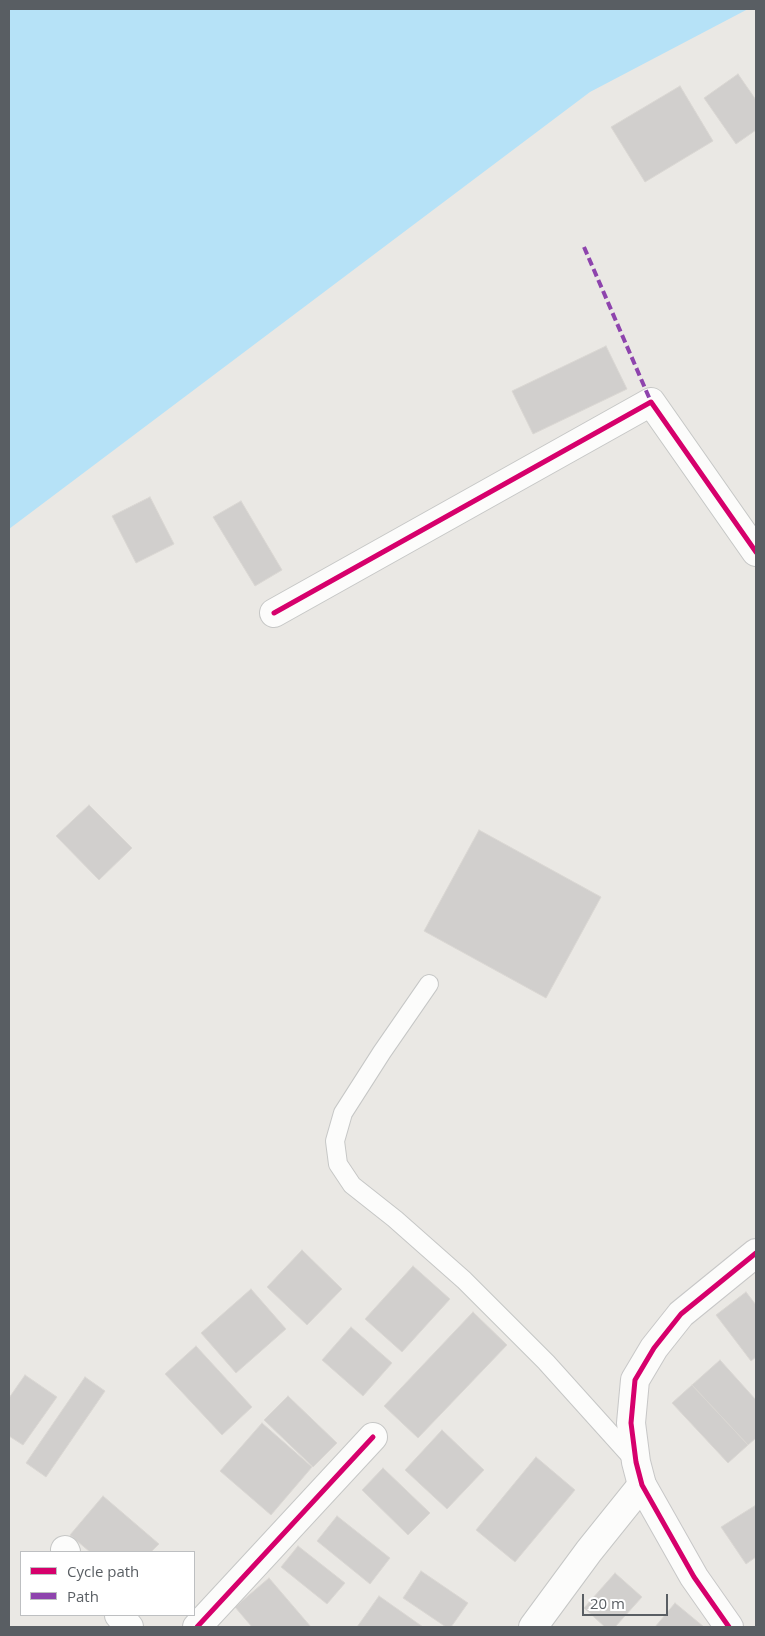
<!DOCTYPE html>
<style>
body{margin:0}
#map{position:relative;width:765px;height:1636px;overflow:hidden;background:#eae8e4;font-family:"Open Sans",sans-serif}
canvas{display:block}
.frame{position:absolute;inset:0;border:10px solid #595e63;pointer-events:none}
.legend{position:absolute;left:20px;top:1551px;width:175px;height:65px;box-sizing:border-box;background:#fff;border:1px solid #bdbfc1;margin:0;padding:6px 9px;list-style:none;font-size:15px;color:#595e63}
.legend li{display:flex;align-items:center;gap:10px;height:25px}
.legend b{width:25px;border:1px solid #bdbfc1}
.scale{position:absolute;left:582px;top:1594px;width:86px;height:22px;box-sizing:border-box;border:2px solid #595e63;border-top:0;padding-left:6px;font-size:15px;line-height:18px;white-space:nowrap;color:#595e63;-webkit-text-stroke:4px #fff;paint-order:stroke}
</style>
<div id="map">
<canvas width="765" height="1636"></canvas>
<div class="frame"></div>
<ul class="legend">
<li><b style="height:6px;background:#d6006c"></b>Cycle path</li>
<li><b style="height:6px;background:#8e44ad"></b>Path</li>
</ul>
<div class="scale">20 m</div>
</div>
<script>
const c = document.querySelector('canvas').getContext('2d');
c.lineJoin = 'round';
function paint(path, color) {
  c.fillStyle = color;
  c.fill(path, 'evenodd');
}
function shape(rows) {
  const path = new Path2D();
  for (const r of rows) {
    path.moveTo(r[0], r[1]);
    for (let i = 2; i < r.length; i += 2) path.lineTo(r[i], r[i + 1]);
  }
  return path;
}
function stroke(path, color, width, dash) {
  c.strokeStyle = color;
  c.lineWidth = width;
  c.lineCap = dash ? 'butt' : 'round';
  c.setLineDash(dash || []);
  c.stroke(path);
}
const water = shape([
 [9,9,748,9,590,92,9,529]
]);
const building = shape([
 [738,74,756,100,756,130,736,144,704,98,738,74],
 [680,86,713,141,645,182,611,127,680,86],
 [606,346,627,389,533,434,512,391,606,346],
 [150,497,174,544,136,563,112,516,150,497],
 [241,501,282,570,255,586,213,517,241,501],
 [89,805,132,848,99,880,56,836,89,805],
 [479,830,601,897,546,998,424,931,479,830],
 [302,1250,342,1289,307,1325,267,1287,302,1250],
 [413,1266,450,1299,402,1352,365,1319,413,1266],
 [251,1289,286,1329,236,1373,201,1333,251,1289],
 [746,1292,756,1305,756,1357,751,1361,716,1315,746,1292],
 [473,1312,507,1345,418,1438,384,1406,473,1312],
 [351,1327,392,1363,363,1396,322,1360,351,1327],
 [196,1346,252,1407,222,1435,165,1374,196,1346],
 [720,1360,756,1400,756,1438,748,1445,692,1385,720,1360],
 [25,1375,57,1397,23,1445,9,1436,9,1398,25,1375],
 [85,1377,105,1391,46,1477,26,1463,85,1377],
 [692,1385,748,1445,728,1463,672,1403,692,1385],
 [288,1396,337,1443,313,1467,264,1420,288,1396],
 [262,1423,312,1467,271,1515,220,1471,262,1423],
 [442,1430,484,1470,447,1509,405,1470,442,1430],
 [536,1457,575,1490,515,1562,476,1530,536,1457],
 [383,1468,430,1513,408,1535,362,1490,383,1468],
 [103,1496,159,1544,151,1552,90,1552,70,1535,103,1496],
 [756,1505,756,1557,746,1564,721,1527,756,1505],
 [337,1516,390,1558,370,1584,317,1541,337,1516],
 [298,1546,345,1583,327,1604,281,1567,298,1546],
 [421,1571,468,1603,451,1627,446,1627,403,1598,421,1571],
 [615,1573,642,1597,615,1627,605,1627,584,1608,615,1573],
 [269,1578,311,1627,252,1627,235,1607,269,1578],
 [379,1596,423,1627,357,1627,379,1596],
 [675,1603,704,1627,655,1627,675,1603]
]);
const lane = shape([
 [429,984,382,1052,343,1113,335,1141,338,1164,352,1185,395,1219,464,1280,546,1362,636,1462]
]);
const street = shape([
 [274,613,651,402,756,552],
 [65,1550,66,1552],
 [119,1615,129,1627],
 [197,1627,373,1437],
 [533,1627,589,1551,642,1485]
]);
const secondary = shape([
 [729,1627,694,1577,642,1485,636,1462,631,1423,635,1380,654,1348,681,1314,756,1253]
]);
const quiet = shape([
 [584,247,651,402]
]);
const cycleway = shape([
 [274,613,651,402,756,552],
 [197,1627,373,1437],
 [729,1627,694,1577,642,1485,636,1462,631,1423,635,1380,654,1348,681,1314,756,1253]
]);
paint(water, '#b6e2f7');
paint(building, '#d1cfcd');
stroke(building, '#dad7d3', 1);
stroke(lane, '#c6c7c6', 20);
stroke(street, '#c6c7c6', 30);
stroke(secondary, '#c7c7c7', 30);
stroke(lane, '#fcfcfb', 18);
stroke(street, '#fcfcfb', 28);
stroke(secondary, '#fcfcfb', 28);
stroke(quiet, '#8e44ad', 4, [8, 4]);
stroke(cycleway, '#d6006c', 5);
</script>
